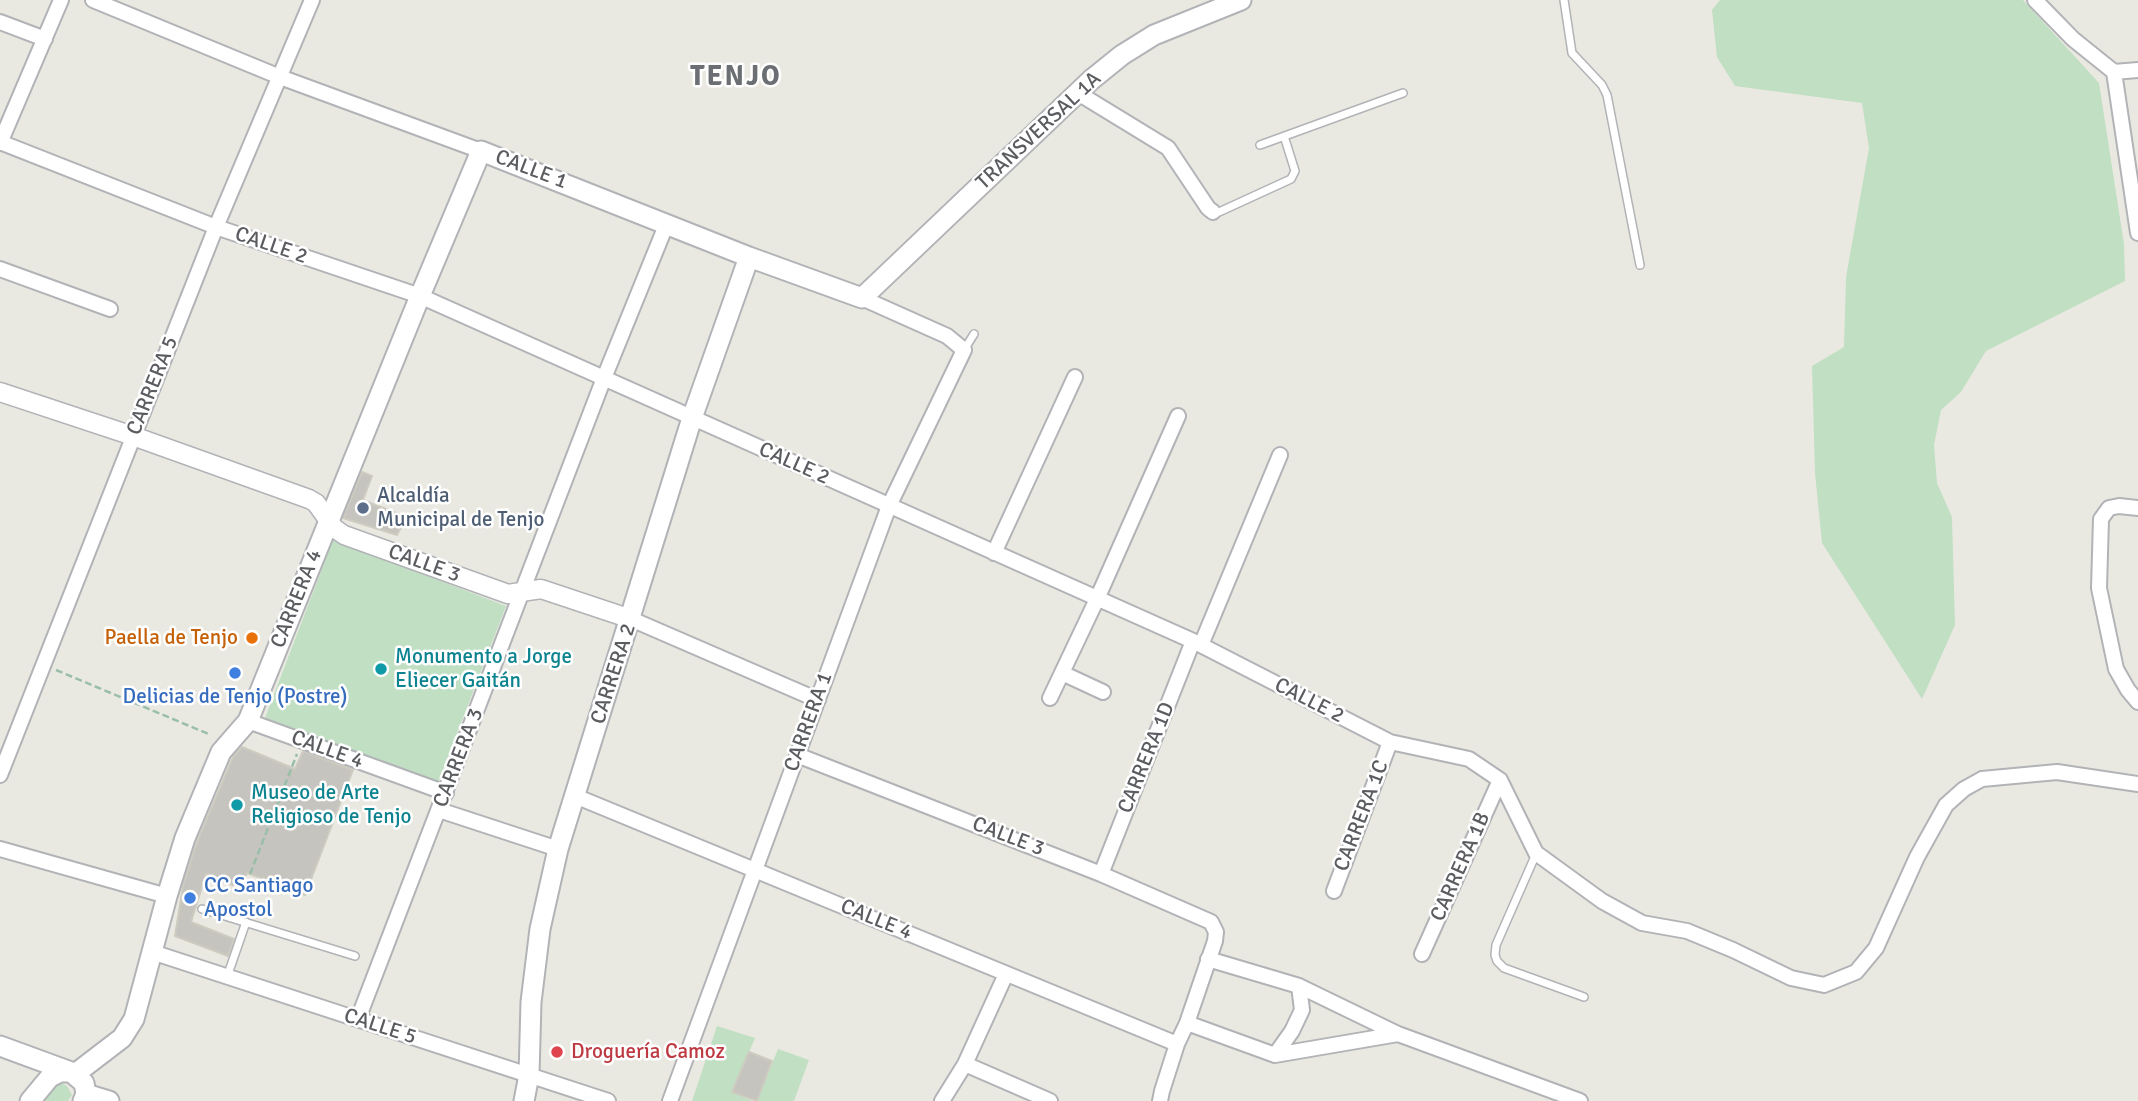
<!DOCTYPE html>
<meta charset="utf-8">
<style>
body{margin:0}
canvas{display:block;background:#eae9e1}
</style>
<canvas width="2138" height="1101"></canvas>
<script>
const c = document.querySelector('canvas').getContext('2d');
c.lineJoin = 'round';
function paint(path, color) {
  c.fillStyle = color;
  c.fill(path, 'evenodd');
}
function shape(rows) {
  const path = new Path2D();
  for (const r of rows) {
    path.moveTo(r[0], r[1]);
    for (let i = 2; i < r.length; i += 2) path.lineTo(r[i], r[i + 1]);
  }
  return path;
}
function stroke(path, color, width, dash) {
  c.strokeStyle = color;
  c.lineWidth = width;
  c.lineCap = dash ? 'butt' : 'round';
  c.setLineDash(dash || []);
  c.stroke(path);
}
function write(font, color, halo, rows, align = 'center') {
  c.font = font + ' Signika,sans-serif';
  c.lineWidth = 5;
  c.setLineDash([]);
  c.textBaseline = 'middle';
  c.strokeStyle = halo;
  c.fillStyle = color;
  for (const [text, x, y, turn = 0] of rows) {
    c.save();
    c.translate(x, y);
    c.rotate((+turn || 0) * Math.PI / 180);
    c.textAlign = isNaN(turn) ? turn : align;
    if (halo) c.strokeText(text, 0, 0);
    c.fillText(text, 0, 0);
    c.restore();
  }
}
const green = shape([
 [1720,0,2023,0,2099,83,2124,244,2125,281,1986,351,1961,392,1941,410,1934,445,1937,483,1952,517,1955,625,1922,699,1822,543,1815,473,1812,366,1844,347,1846,277,1869,148,1862,103,1735,86,1717,57,1712,10],
 [333,540,506,606,438,783,265,718],
 [717,1026,755,1038,732,1092,752,1101,692,1101],
 [778,1049,809,1060,794,1101,757,1101],
 [61,1083,67,1086,72,1095,68,1101,41,1101,51,1085]
]);
const building = shape([
 [362,472,372,476,363,500,406,517,397,535,343,518,362,472],
 [242,747,295,769,303,751,353,770,305,895,247,873,240,888,206,874,191,922,234,939,228,956,175,936,183,886,197,842,233,757,242,747],
 [749,1052,772,1061,757,1101,732,1092,749,1052]
]);
const path = shape([
 [56,670,211,735],
 [250,874,297,754]
]);
const service = shape([
 [1564,0,1572,53,1602,85,1607,95,1640,265],
 [1260,145,1403,93],
 [1213,212,1219,212,1291,179,1295,171,1284,136],
 [964,350,974,334],
 [1536,854,1496,945,1495,955,1497,961,1504,968,1584,997],
 [202,909,355,956],
 [227,977,246,922]
]);
const minor = shape([
 [93,0,280,77,481,151],
 [2035,0,2073,39,2114,72,2138,70],
 [0,22,45,39],
 [2114,72,2138,233],
 [1078,93,1168,148,1208,208,1213,212],
 [0,142,216,227,420,296,1193,641,1390,742,1469,759,1500,780,1536,853,1602,901,1642,923,1687,931,1733,950,1791,978,1824,985,1856,972,1876,948,1917,857,1946,805,1964,789,1982,779,2057,772,2138,784],
 [0,143,61,0],
 [0,269,110,309],
 [2138,508,2119,506,2109,508,2101,519,2099,588,2116,669,2128,690,2138,702],
 [994,553,1075,377],
 [631,619,818,700],
 [1201,645,1280,455],
 [1062,673,1103,692],
 [1050,698,1097,599,1178,416],
 [248,721,446,793],
 [797,755,1101,874,1211,922,1216,932,1215,941,1187,1023,1177,1044,1162,1091,1160,1101],
 [0,775,216,227,312,0],
 [575,796,1177,1044],
 [439,810,558,849],
 [0,849,167,896],
 [1101,874,1193,641],
 [1334,891,1390,742],
 [152,952,608,1101],
 [1422,954,1500,780],
 [1208,959,1299,986,1398,1034,1580,1101],
 [358,1019,604,378,667,223],
 [1187,1023,1275,1055,1398,1034],
 [1275,1055,1292,1031,1302,1010,1299,986],
 [965,1064,1050,1101],
 [670,1101,889,506,964,350,947,336,862,298],
 [942,1101,965,1064,1006,974]
]);
const tertiary = shape([
 [0,392,133,436,309,499,316,503,334,528,344,535,508,594,541,589,631,619]
]);
const secondary = shape([
 [0,1046,71,1072],
 [75,1074,122,1038,134,1019,167,896,185,838,221,752,248,721,420,296,481,151,749,257,862,298,1091,80,1122,55,1154,35,1241,0],
 [86,1094,109,1101],
 [30,1101,50,1077,60,1072,71,1072,84,1083,86,1094,83,1101],
 [524,1101,529,1075,531,1002,540,929,558,849,692,418,749,257]
]);
const markers = [
 [363,508,7,"#5c6f8a"],
 [252,638,7,"#e8710a"],
 [381,669,7,"#0f9aa8"],
 [235,673,7,"#3f7fe0"],
 [237,805,7,"#0f9aa8"],
 [190,898,7,"#3f7fe0"],
 [557,1052,7,"#e0444e"]
];
const streetNames = [
 ["TRANSVERSAL 1A",1039,131,-43],
 ["CALLE 1",531,170,21],
 ["CALLE 2",271,246,19],
 ["CARRERA 5",153,386,-68],
 ["CALLE 2",794,464,24],
 ["CALLE 3",424,564,20],
 ["CARRERA 4",297,599,-68],
 ["CARRERA 2",614,674,-72],
 ["CALLE 2",1309,701,27],
 ["CARRERA 1",809,722,-70],
 ["CALLE 4",327,750,20],
 ["CARRERA 3",459,758,-69],
 ["CARRERA 1D",1147,758,-68],
 ["CARRERA 1C",1362,816,-69],
 ["CALLE 3",1008,837,21],
 ["CARRERA 1B",1461,867,-66],
 ["CALLE 4",876,920,22],
 ["CALLE 5",380,1027,18]
];
const serviceNames = [
 ["Alcaldía",377,496],
 ["Municipal de Tenjo",377,520]
];
const foodNames = [
 ["Paella de Tenjo",238,638]
];
const cultureNames = [
 ["Monumento a Jorge",395,657],
 ["Eliecer Gaitán",395,681],
 ["Museo de Arte",251,793],
 ["Religioso de Tenjo",251,817]
];
const shopNames = [
 ["Delicias de Tenjo (Postre)",235,697],
 ["CC Santiago",204,886,"left"],
 ["Apostol",204,910,"left"]
];
const healthNames = [
 ["Droguería Camoz",571,1052]
];
const districtNames = [
 ["TENJO",736,78]
];
paint(green, '#c0dfc3');
paint(building, '#c6c4be');
stroke(building, '#cecbc0', 2);
stroke(service, '#b2b3b7', 10);
stroke(minor, '#b2b3b7', 18);
stroke(tertiary, '#b2b3b7', 21);
stroke(secondary, '#b1b3b7', 23);
stroke(path, '#9abfa8', 2.5, [7, 3.5]);
stroke(service, '#fff', 7);
stroke(minor, '#fff', 14);
stroke(tertiary, '#fff', 18);
stroke(secondary, '#fff', 19);
for (const [x, y, r, color] of markers) {
  const dot = new Path2D();
  dot.arc(x, y, r, 0, 2 * Math.PI);
  c.fillStyle = color;
  c.fill(dot);
  stroke(dot, '#fff', 2.5);
}
write('21px', '#5a5c60', '#fff', streetNames);
write('21px', '#4e5e75', '#fff', serviceNames, 'left');
write('21px', '#c56008', '#fff', foodNames, 'right');
write('21px', '#0d838f', '#fff', cultureNames, 'left');
write('21px', '#366cbe', '#fff', shopNames);
write('21px', '#be3a42', '#fff', healthNames, 'left');
c.letterSpacing = '2px';
write('bold 28px', '#6b6e72', '#fff', districtNames);
c.letterSpacing = '0px';
</script>
